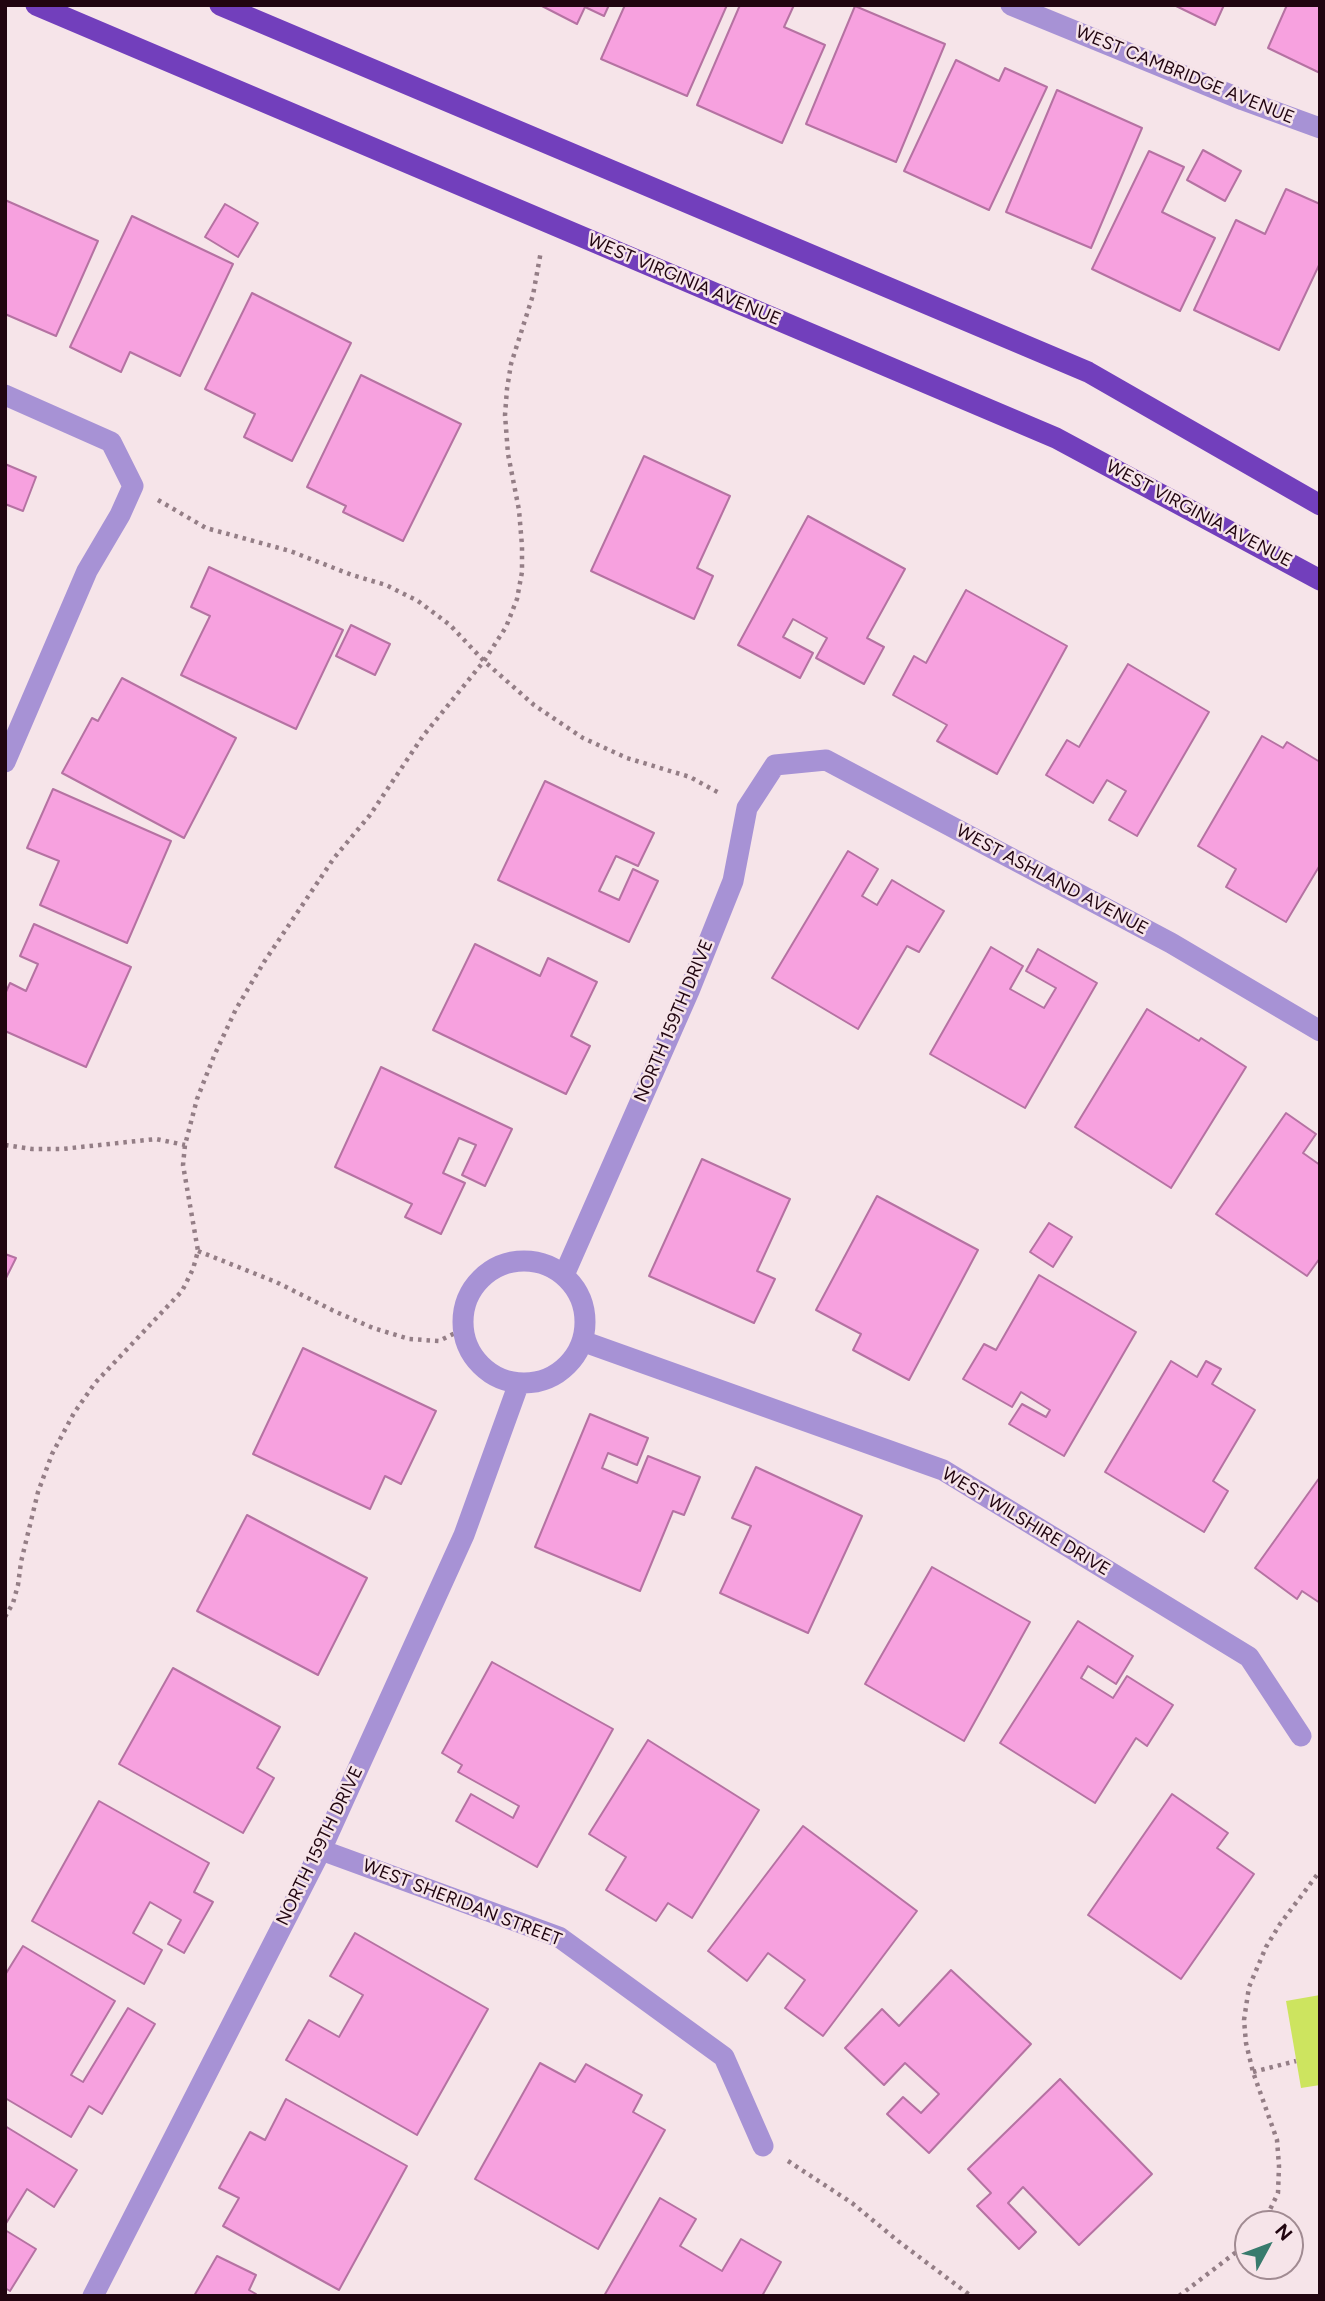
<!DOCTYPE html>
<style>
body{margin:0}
#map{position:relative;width:1325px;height:2301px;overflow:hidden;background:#f6e4e9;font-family:Figtree,sans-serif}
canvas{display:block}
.frame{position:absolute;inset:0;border:7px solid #210510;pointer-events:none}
.north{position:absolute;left:1234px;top:2210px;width:70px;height:70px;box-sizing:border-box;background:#f6e4e9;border:2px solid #a18b92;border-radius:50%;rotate:49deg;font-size:19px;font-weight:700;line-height:28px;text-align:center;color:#210510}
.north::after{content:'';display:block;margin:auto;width:24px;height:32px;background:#387b6d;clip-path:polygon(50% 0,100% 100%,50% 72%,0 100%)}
</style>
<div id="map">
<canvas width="1325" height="2301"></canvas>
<div class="frame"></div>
<div class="north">N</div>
</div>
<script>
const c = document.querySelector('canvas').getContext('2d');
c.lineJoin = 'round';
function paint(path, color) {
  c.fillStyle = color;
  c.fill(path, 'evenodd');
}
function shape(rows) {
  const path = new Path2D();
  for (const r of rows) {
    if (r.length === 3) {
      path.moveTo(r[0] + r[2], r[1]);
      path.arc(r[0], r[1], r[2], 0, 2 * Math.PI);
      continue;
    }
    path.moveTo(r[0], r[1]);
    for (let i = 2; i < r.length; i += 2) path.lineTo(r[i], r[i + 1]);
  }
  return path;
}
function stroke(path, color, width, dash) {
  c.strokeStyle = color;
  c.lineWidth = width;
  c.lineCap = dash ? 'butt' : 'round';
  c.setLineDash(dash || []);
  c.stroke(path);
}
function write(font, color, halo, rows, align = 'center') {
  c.font = font + ' Figtree,sans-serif';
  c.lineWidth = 5;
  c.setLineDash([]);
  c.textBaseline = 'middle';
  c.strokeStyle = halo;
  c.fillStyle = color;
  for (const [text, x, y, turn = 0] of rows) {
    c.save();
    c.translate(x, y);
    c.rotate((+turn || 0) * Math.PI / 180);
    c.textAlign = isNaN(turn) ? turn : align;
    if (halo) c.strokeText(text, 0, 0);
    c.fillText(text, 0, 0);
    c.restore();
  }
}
const green = shape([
 [1320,1995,1320,2085,1301,2088,1286,2001]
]);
const building = shape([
 [540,5,609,5,604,16,585,7,577,24,540,5],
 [625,5,727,5,687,96,601,59,625,5],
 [740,5,794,5,784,27,825,45,782,143,697,105,740,5],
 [1174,5,1224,5,1215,25,1174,5],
 [1287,5,1320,5,1320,73,1268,48,1287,5],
 [855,6,945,44,896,162,806,124,855,6],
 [956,60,999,81,1005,68,1047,87,989,210,904,171,956,60],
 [1057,90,1142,128,1091,248,1006,212,1057,90],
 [1203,150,1241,171,1225,201,1187,180,1203,150],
 [1149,151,1184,167,1162,212,1215,238,1180,311,1092,269,1149,151],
 [1286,189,1320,204,1320,263,1279,350,1194,310,1236,220,1265,234,1286,189],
 [5,200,98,241,56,336,5,314,5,200],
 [225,204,258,223,238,257,205,237,225,204],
 [132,216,233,264,180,376,130,352,121,372,70,347,132,216],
 [252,293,351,343,292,461,244,437,255,414,205,389,252,293],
 [361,375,461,424,403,541,343,512,346,506,307,487,361,375],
 [644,456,730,496,697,568,713,576,694,619,591,571,644,456],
 [5,464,36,477,23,511,5,504,5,464],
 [808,516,905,569,867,638,884,647,864,684,816,658,827,638,793,619,783,637,813,653,800,678,738,645,808,516],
 [209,567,343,630,296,729,181,675,210,616,191,607,209,567],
 [966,590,1067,646,997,774,937,741,947,725,893,695,914,656,926,663,966,590],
 [351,625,390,644,375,675,336,656,351,625],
 [1128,664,1209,712,1137,836,1109,820,1126,791,1107,780,1093,803,1046,775,1067,740,1079,747,1128,664],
 [122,678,236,738,184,838,62,773,92,718,98,721,122,678],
 [1262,736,1283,748,1287,742,1320,762,1320,865,1286,922,1226,887,1236,869,1198,846,1262,736],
 [545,781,654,833,638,866,616,856,599,891,619,900,633,869,658,881,629,942,498,880,545,781],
 [53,789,171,841,127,943,40,905,59,861,27,848,53,789],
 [848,851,878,869,862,896,877,905,892,880,944,911,919,952,907,946,858,1029,772,978,848,851],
 [34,924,131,967,86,1067,5,1031,5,994,10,983,26,991,38,964,20,956,34,924],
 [475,944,540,976,548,958,597,982,571,1036,590,1046,566,1094,433,1030,475,944],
 [991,947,1023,966,1010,989,1044,1008,1056,988,1026,971,1038,949,1097,983,1025,1108,930,1054,991,947],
 [1147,1009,1199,1041,1201,1038,1246,1067,1171,1188,1075,1127,1147,1009],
 [381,1067,512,1129,485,1186,462,1175,476,1145,459,1138,443,1173,465,1183,441,1234,405,1217,412,1204,335,1167,381,1067],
 [1286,1113,1316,1134,1303,1153,1320,1165,1320,1258,1307,1276,1216,1214,1286,1113],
 [702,1159,790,1199,757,1271,775,1279,754,1323,649,1276,702,1159],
 [877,1196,978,1250,909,1380,853,1350,861,1334,816,1310,877,1196],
 [1049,1223,1072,1237,1053,1267,1030,1252,1049,1223],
 [5,1254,16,1258,5,1280,5,1254],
 [1039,1275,1136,1332,1064,1456,1009,1424,1022,1404,1046,1417,1050,1410,1021,1392,1012,1407,963,1379,984,1344,996,1350,1039,1275],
 [303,1348,436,1411,401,1484,385,1476,370,1509,253,1454,303,1348],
 [1171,1361,1197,1377,1206,1361,1221,1369,1212,1384,1255,1410,1213,1481,1228,1491,1204,1532,1105,1472,1171,1361],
 [590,1414,648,1438,637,1465,608,1453,602,1468,637,1483,648,1456,700,1477,684,1515,673,1511,640,1591,535,1547,590,1414],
 [756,1467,862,1516,808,1633,720,1593,751,1526,732,1518,756,1467],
 [1320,1477,1320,1603,1302,1591,1297,1599,1255,1568,1320,1477],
 [247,1515,367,1578,318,1675,197,1611,247,1515],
 [932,1567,1030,1622,964,1741,865,1684,932,1567],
 [1078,1621,1133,1656,1116,1684,1088,1666,1081,1678,1113,1698,1127,1676,1173,1705,1147,1746,1136,1738,1095,1803,1000,1743,1078,1621],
 [492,1662,613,1729,537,1867,456,1821,471,1794,513,1818,519,1806,458,1772,462,1765,442,1753,492,1662],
 [173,1668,280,1727,257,1768,274,1778,243,1833,119,1764,173,1668],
 [648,1740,759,1810,692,1918,668,1903,656,1921,606,1890,626,1857,589,1834,648,1740],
 [1172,1794,1228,1833,1217,1848,1254,1874,1181,1979,1088,1915,1172,1794],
 [99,1801,209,1863,194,1892,213,1902,184,1953,168,1944,181,1920,150,1902,133,1933,162,1950,144,1984,32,1921,99,1801],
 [803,1826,917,1911,823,2036,785,2008,805,1980,768,1953,747,1981,708,1951,803,1826],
 [355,1933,488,2009,417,2135,286,2060,309,2020,339,2037,363,1995,330,1976,355,1933],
 [23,1946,115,2001,71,2075,83,2082,128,2008,155,2024,102,2114,89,2106,71,2137,5,2098,5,1975,23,1946],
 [951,1970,1031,2044,929,2153,887,2114,903,2097,921,2113,939,2094,905,2063,884,2085,845,2048,882,2009,899,2026,951,1970],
 [540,2063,575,2082,586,2064,642,2095,633,2112,665,2130,598,2249,475,2179,540,2063],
 [1060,2079,1152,2174,1079,2245,1023,2187,1008,2203,1036,2232,1019,2249,977,2206,991,2193,968,2169,1060,2079],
 [286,2099,407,2166,339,2290,223,2226,239,2198,219,2188,250,2132,265,2140,286,2099],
 [5,2126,77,2170,54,2207,27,2189,5,2225,5,2126],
 [660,2198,696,2219,680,2246,722,2271,741,2239,781,2262,762,2296,604,2296,660,2198],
 [5,2230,36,2249,10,2291,5,2288,5,2230],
 [217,2256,256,2275,249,2290,256,2294,255,2296,194,2296,217,2256]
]);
const path = shape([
 [158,500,206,528,290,551,352,575,386,585,418,601,450,625,484,661,534,705,583,738,627,758,690,777,721,794],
 [5,1145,32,1149,62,1149,156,1139,185,1145],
 [198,1251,276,1282,336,1312,373,1328,409,1339,439,1341,463,1329],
 [5,1617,13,1603,18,1585,21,1562,38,1492,52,1454,74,1413,95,1383,182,1291,193,1269,198,1251,183,1165,185,1145,197,1099,214,1056,236,1009,264,962,334,858,370,815,423,736,484,661,506,627,517,599,522,572,522,546,519,510,508,454,505,415,507,389,511,364,533,295,541,251],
 [1253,2072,1296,2061],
 [788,2161,852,2203,898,2241,971,2296],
 [1263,2224,1278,2193,1279,2166,1277,2140,1253,2072,1246,2043,1244,2020,1249,1987,1266,1947,1280,1924,1320,1871],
 [1179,2296,1248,2243]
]);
const minor = shape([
 [1011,5,1243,100,1320,128],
 [5,395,111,442,133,486,120,515,87,571,5,762],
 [524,1322,61],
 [564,1275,689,991,733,881,747,808,775,765,826,760,1171,943,1320,1031],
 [582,1341,943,1470,1249,1657,1301,1736],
 [321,1850,559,1937,724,2057,763,2146],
 [93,2296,321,1850,464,1535,519,1383]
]);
const major = shape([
 [36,5,1056,438,1320,580],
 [220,5,1088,372,1320,505]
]);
const streetNames = [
 ["WEST CAMBRIDGE AVENUE",1185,75,22],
 ["WEST VIRGINIA AVENUE",684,280,23],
 ["WEST VIRGINIA AVENUE",1199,514,28],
 ["WEST ASHLAND AVENUE",1052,880,28],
 ["NORTH 159TH DRIVE",674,1021,-67],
 ["WEST WILSHIRE DRIVE",1026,1522,31],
 ["NORTH 159TH DRIVE",320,1846,-64],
 ["WEST SHERIDAN STREET",462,1903,21]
];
paint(green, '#cde45f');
paint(building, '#f7a1df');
stroke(building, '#b572a2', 2);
stroke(path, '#947e86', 4.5, [3.5, 5]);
stroke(minor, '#a792d5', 21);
stroke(major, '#723fbc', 21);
write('18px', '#210510', '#f6e4e9', streetNames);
</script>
